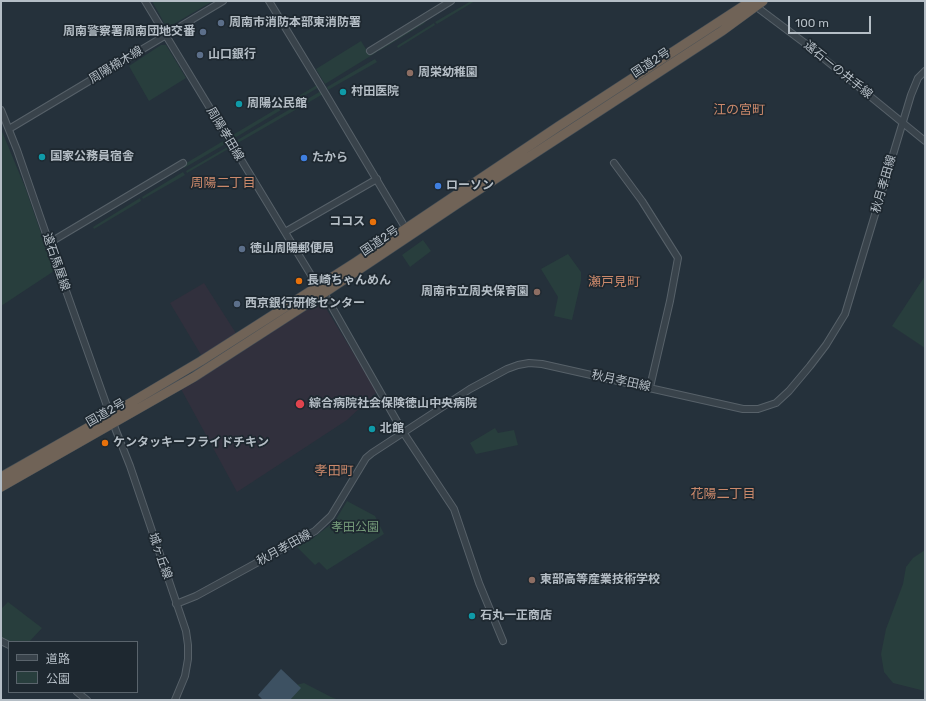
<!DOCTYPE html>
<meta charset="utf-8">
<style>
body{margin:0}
#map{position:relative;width:926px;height:701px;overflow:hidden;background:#25313b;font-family:Rubik,"Noto Sans JP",sans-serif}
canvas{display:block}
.frame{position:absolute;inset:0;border:2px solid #b5bec6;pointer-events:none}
.legend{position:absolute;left:8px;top:641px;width:130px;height:52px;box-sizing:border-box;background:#1e2830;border:1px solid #5a646c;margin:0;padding:5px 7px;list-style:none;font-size:12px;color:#b5bec6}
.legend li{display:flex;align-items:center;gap:8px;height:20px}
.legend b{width:20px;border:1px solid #5a646c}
.scale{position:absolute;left:788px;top:16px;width:83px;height:18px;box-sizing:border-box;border:2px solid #b5bec6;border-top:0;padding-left:5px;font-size:12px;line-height:14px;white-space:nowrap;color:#b5bec6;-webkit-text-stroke:3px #1e2830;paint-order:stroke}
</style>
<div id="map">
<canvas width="926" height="701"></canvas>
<div class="frame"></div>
<ul class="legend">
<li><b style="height:5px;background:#39434b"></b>道路</li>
<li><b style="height:11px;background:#283e3d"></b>公園</li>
</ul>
<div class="scale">100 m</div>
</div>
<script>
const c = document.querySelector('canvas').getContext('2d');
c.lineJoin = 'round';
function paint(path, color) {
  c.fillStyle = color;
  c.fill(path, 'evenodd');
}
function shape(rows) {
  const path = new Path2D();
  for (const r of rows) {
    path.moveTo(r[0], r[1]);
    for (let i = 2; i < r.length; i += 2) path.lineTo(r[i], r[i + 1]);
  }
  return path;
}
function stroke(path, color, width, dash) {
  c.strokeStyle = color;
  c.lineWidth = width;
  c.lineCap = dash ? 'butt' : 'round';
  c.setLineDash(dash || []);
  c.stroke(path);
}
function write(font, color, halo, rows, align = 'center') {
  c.font = font + ' Rubik,"Noto Sans JP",sans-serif';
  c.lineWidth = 3.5;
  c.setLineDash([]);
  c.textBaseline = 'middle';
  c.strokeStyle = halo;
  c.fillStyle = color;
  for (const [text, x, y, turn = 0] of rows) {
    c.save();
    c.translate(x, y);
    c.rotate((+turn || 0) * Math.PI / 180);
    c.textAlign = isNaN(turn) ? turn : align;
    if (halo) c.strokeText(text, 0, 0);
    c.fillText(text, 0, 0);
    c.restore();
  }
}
const medical = shape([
 [204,283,246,349,321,300,377,392,347,420,237,492,181,389,210,370,170,303]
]);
const green = shape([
 [152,1,213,1,167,28],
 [471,1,475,1,437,24,435,22],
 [424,21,425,23,379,51,378,49],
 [434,23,435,25,398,48,397,46],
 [361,41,369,54,376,50,377,52,325,84,316,69],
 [161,45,166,45,186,78,149,101,129,66],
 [375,59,377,62,328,90,327,87],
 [317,85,319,87,233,139,231,136],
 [321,91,323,94,236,144,234,142],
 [1,129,25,187,54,271,1,306],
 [225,140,227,143,184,168,183,165],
 [229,146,230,148,187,173,186,171],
 [183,172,185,175,143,199,142,197],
 [140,198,141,201,94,229,93,227],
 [423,240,431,251,410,267,402,255],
 [568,254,581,272,581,281,572,320,554,316,558,297,541,269],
 [925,276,925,348,892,326],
 [495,428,498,433,514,430,518,445,476,454,470,443],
 [347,501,375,516,384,534,327,570,319,562,315,565,297,547,312,539,335,521],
 [925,550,925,691,893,683,884,672,881,654,886,629,903,584,906,567,913,558],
 [8,602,42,628,29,642,10,642,1,637,1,609],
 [304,683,331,697,339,700,273,700,284,688]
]);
const water = shape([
 [281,669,301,688,290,700,263,700,258,695]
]);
const minor = shape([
 [145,1,314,280,324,293,403,432,454,509,479,583,503,641],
 [269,1,322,88,406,229],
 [754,5,806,44,925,141],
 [370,51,451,1],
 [1,110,17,150,54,257,113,423,130,466,186,631,188,645,188,659,185,676,175,700],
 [9,129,223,1],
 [614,163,642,201,678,258,670,301,650,387],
 [285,232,377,179],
 [49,243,183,163],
 [176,604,196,596,315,531,331,516,366,458,372,453,470,389,507,369,518,365,529,363,542,364,743,409,758,409,776,403,789,391,810,366,826,345,845,314,911,95,918,78,925,71],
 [1,641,9,645],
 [77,692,87,700]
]);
const highway = shape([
 [1,477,110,415,201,361,356,262,559,126,751,1],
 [1,487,194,377,324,293,460,202,722,31,763,1]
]);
const markers = [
 [221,23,4,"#5c6f8a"],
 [203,32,4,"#5c6f8a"],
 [200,55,4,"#5c6f8a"],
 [410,73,4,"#8d6e63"],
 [343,92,4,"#0f9aa8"],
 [239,104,4,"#0f9aa8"],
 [42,157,4,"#0f9aa8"],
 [304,158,4,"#3f7fe0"],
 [438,186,4,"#3f7fe0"],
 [373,222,4,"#e8710a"],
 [242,249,4,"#5c6f8a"],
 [299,281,4,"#e8710a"],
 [537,292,4,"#8d6e63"],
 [237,304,4,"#5c6f8a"],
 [300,404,5,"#e0444e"],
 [372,429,4,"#0f9aa8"],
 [105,443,4,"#e8710a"],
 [532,580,4,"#8d6e63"],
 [472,616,4,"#0f9aa8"]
];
const poiNames = [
 ["周南市消防本部東消防署",229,23],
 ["周南警察署周南団地交番",195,32,"right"],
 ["山口銀行",208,55],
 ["周栄幼稚園",418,73],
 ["村田医院",351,92],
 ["周陽公民館",247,104],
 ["国家公務員宿舎",50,157],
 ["たから",312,158],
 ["ローソン",446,186],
 ["ココス",365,222,"right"],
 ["徳山周陽郵便局",250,249],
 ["長崎ちゃんめん",307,281],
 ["周南市立周央保育園",529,292,"right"],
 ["西京銀行研修センター",245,304],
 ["綜合病院社会保険徳山中央病院",309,404],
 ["北館",380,429],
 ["ケンタッキーフライドチキン",113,443],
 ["東部高等産業技術学校",540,580],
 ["石丸一正商店",480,616]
];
const streetNames = [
 ["国道2号",651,63,-33],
 ["周陽楠木線",116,65,-31],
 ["遠石一の井手線",838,70,39],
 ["周陽孝田線",225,134,59],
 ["秋月孝田線",884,184,-74],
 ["国道2号",380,241,-34],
 ["遠石馬屋線",56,262,71],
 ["秋月孝田線",621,381,12],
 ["国道2号",106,413,-30],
 ["秋月孝田線",284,548,-29],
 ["城ヶ丘線",160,556,71]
];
const parkNames = [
 ["孝田公園",355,528]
];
const neighbourhoodNames = [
 ["江の宮町",739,110],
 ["周陽二丁目",223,183],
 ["瀬戸見町",614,282],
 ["孝田町",334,471],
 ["花陽二丁目",723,494]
];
paint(medical, '#31303d');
paint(green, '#283e3d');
paint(water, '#3d5162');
stroke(minor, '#576169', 8);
stroke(highway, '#444e56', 10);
stroke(minor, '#39434b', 6);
stroke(highway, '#706357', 9);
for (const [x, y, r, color] of markers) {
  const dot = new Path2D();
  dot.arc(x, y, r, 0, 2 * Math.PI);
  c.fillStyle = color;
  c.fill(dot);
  stroke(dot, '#1e2830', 1.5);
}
write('bold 12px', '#b5bec6', '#1e2830', poiNames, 'left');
write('12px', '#b5bec6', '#1e2830', streetNames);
write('12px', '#759a79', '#1e2830', parkNames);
write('13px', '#cb896b', '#1e2830', neighbourhoodNames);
</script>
